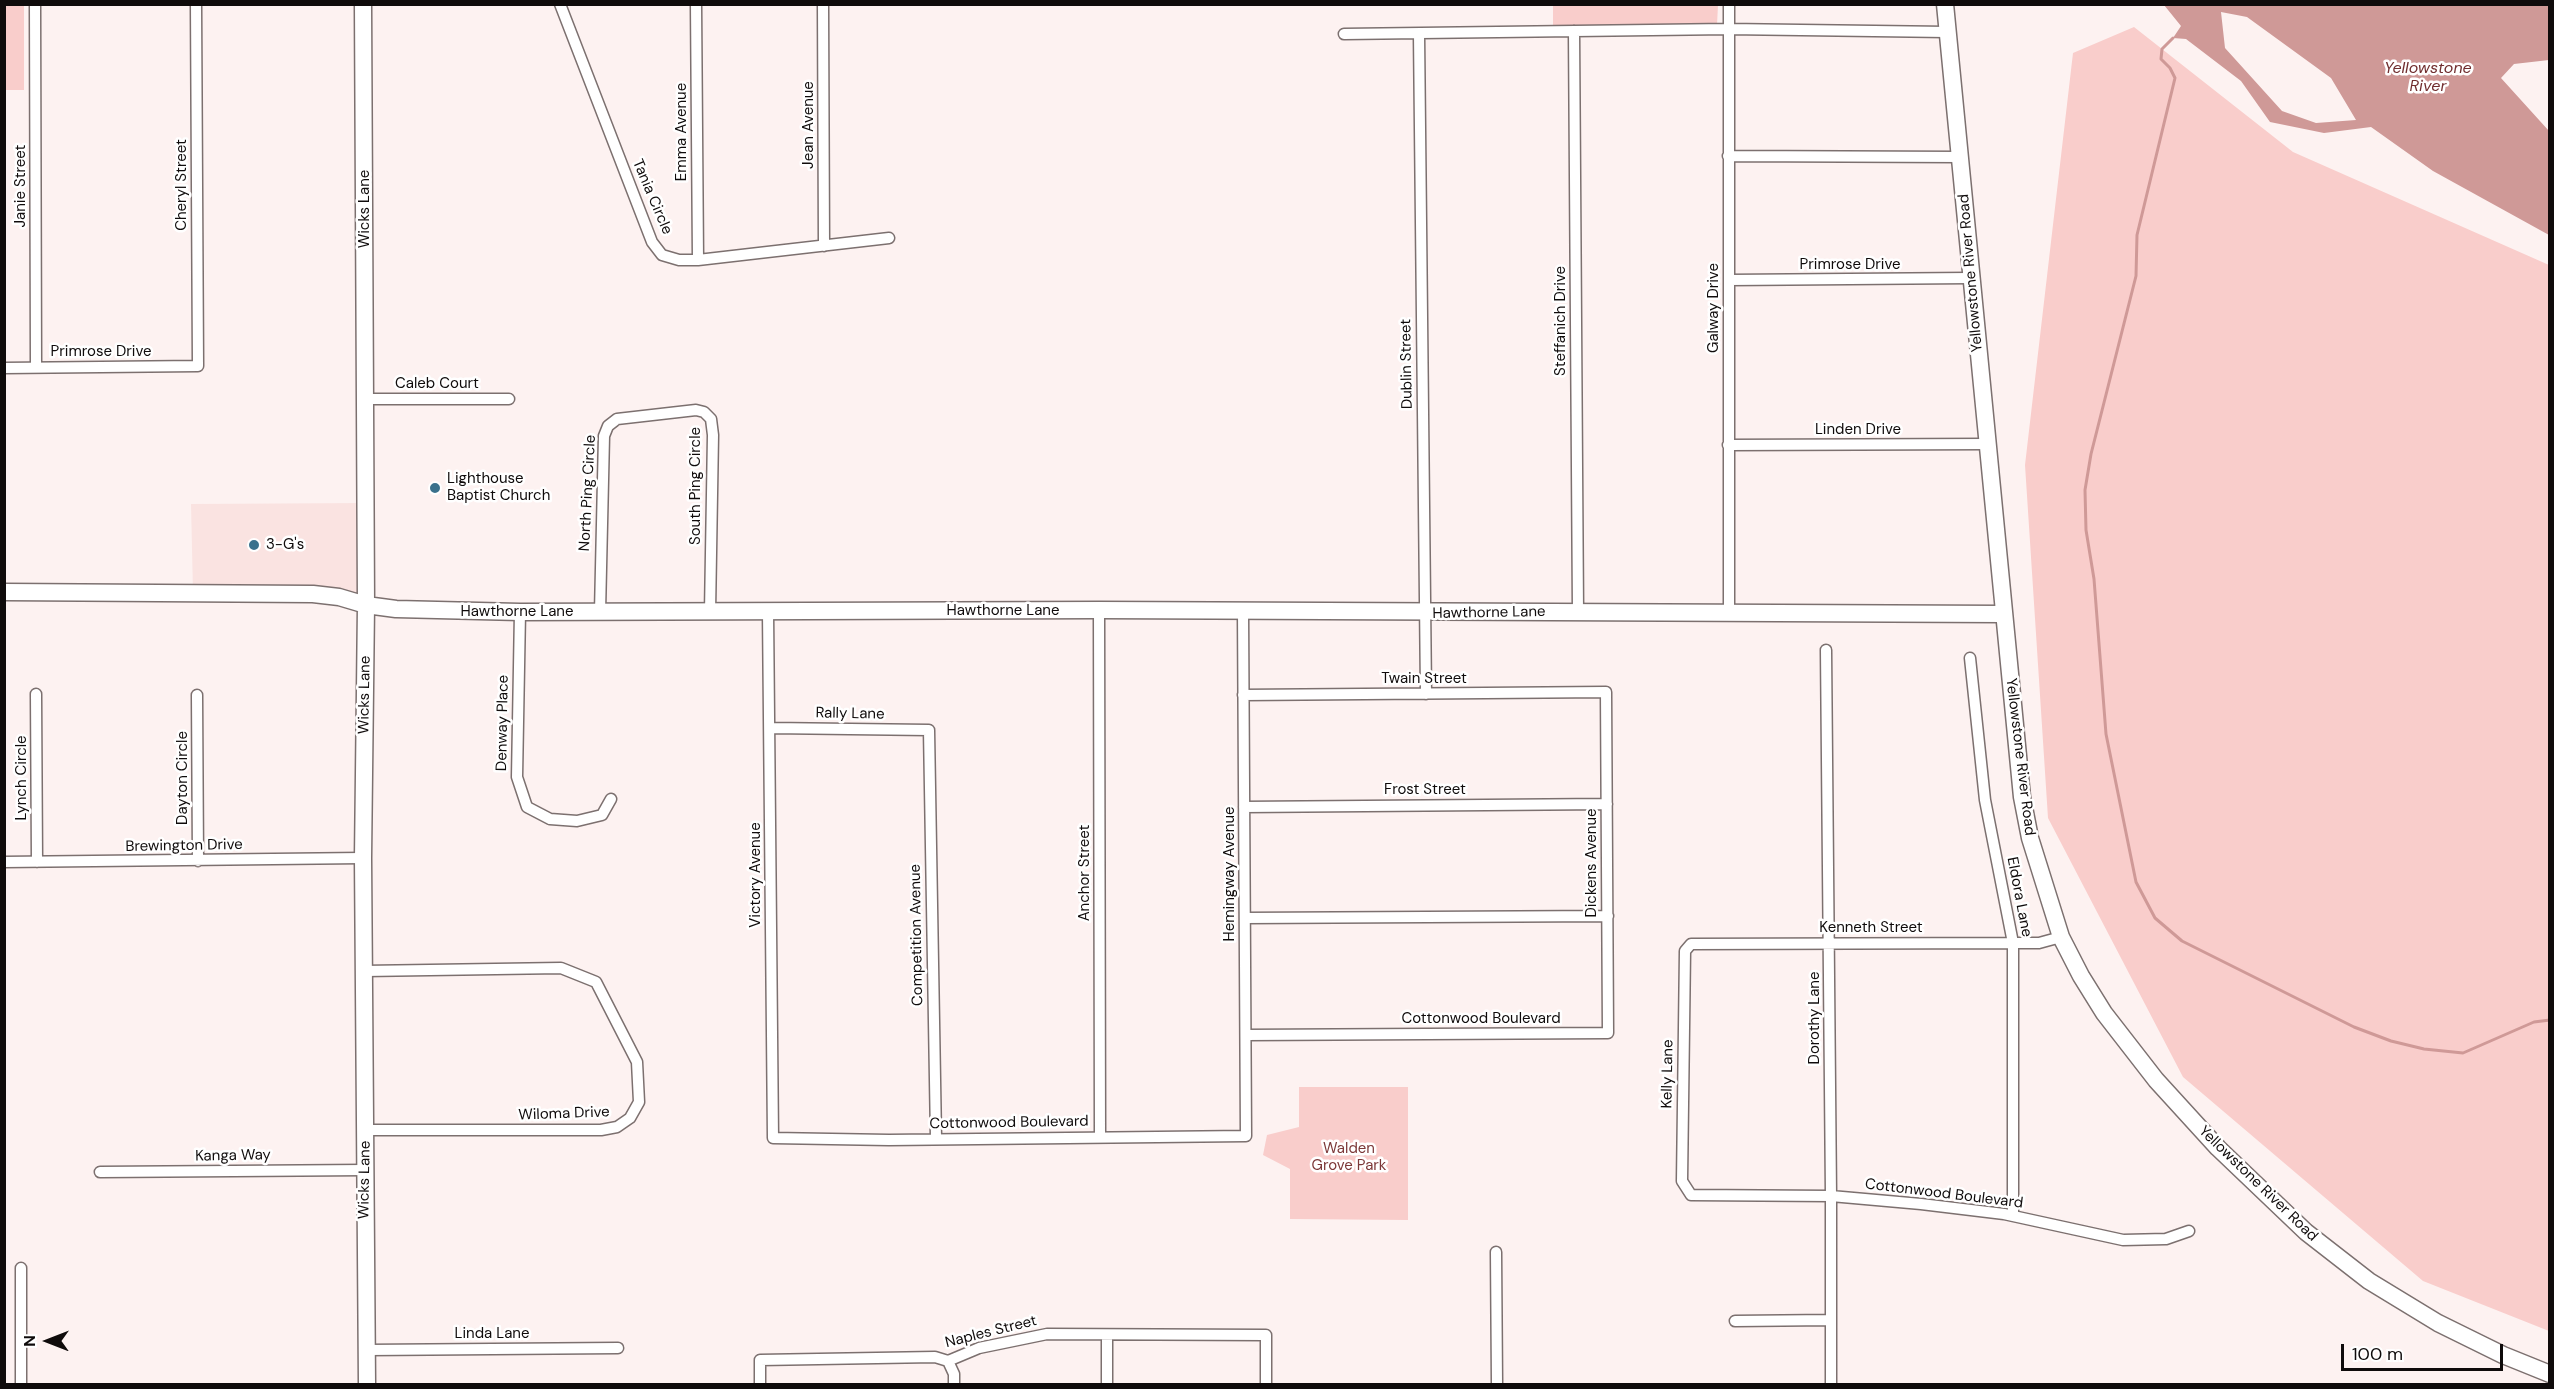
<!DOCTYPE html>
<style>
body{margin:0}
#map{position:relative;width:2554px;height:1389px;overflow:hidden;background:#fdf2f1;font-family:"DM Sans",sans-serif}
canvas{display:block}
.frame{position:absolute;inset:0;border:6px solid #0f0b0b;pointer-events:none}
.north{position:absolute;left:18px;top:1311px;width:60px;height:60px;-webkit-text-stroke:4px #fff;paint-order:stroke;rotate:270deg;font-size:16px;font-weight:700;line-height:24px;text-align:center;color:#0f0b0b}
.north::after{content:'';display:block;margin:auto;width:21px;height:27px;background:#0f0b0b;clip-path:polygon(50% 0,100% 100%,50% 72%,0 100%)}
.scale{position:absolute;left:2341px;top:1344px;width:162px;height:27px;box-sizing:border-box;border:3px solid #0f0b0b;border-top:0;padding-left:8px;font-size:18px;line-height:21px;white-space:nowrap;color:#0f0b0b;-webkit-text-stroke:4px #fff;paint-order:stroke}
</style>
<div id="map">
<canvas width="2554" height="1389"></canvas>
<div class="frame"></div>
<div class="north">N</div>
<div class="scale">100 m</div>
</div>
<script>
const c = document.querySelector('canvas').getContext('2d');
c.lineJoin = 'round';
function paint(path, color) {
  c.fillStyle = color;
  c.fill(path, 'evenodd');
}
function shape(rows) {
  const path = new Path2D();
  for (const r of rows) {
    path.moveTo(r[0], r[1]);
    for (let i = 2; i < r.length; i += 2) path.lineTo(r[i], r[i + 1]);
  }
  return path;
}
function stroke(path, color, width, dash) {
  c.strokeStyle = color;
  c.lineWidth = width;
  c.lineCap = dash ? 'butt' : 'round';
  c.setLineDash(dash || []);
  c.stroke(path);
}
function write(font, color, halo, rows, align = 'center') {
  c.font = font + ' "DM Sans",sans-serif';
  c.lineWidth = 5;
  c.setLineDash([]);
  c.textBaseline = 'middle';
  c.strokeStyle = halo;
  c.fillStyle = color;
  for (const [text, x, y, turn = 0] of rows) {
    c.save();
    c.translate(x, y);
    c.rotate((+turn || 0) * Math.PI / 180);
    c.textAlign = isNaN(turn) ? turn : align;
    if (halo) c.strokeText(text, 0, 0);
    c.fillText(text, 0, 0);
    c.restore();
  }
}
const built = shape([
 [366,503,366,605,193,593,191,504]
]);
const green = shape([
 [4,5,24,5,24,90,5,90],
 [1553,5,1718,5,1717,25,1553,25],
 [2134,27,2293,152,2549,265,2549,1331,2423,1281,2183,1077,2048,818,2025,465,2073,53],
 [1299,1087,1408,1087,1408,1220,1290,1219,1290,1169,1263,1155,1267,1135,1299,1127]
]);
const water = shape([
 [2164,5,2549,5,2549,60,2514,64,2501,78,2549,131,2549,235,2433,171,2371,127,2324,133,2270,122,2241,81,2186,39,2173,38,2181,26],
 [2221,12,2247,17,2331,78,2356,120,2316,123,2282,111,2225,48]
]);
const stream = shape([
 [2173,38,2162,49,2161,59,2170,68,2175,78,2137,235,2136,276,2091,454,2085,490,2086,530,2094,579,2106,734,2136,882,2155,918,2182,941,2354,1027,2391,1041,2424,1049,2463,1053,2534,1022,2550,1020]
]);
const street = shape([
 [35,4,36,367],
 [560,4,652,242,662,255,679,260,698,260,889,238],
 [696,4,698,260],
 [823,4,824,246],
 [1574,31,1578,612],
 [1344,34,1728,29,1947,32],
 [1419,34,1426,694],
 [1728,156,1960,157],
 [1729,280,1970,278],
 [4,368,198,366,196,4],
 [366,399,509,399],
 [1728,445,1988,444],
 [1099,610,1100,1137],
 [520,612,517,777,527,807,550,819,577,821,602,815,611,799],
 [600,612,604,436,608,426,617,419,696,410,704,412,711,419,713,435,710,612],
 [768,612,773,1138,889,1140,1246,1136,1243,611],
 [1729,612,1729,4],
 [1826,650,1831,1196,1831,1384],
 [1970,658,1985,800,2013,943,2013,1216],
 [36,694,37,862],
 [197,695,198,861],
 [1243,695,1606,692,1608,1033,1246,1035],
 [771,728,929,730,936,1138],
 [1244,807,1607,804],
 [4,862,363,858],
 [1245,918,1608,916],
 [2061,937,2039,943,2013,943,1691,944,1685,951,1682,1181,1691,1195,1831,1196,1921,1204,2004,1214,2123,1240,2166,1239,2189,1231],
 [364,971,561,968,596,982,637,1062,639,1102,630,1118,617,1127,601,1130,366,1130],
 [100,1172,366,1170],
 [1496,1252,1497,1384],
 [21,1268,21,1384],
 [1735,1321,1830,1320],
 [367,1350,618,1348],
 [948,1361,954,1374,954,1384],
 [760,1384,760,1360,935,1357,948,1361,979,1348,1047,1334,1266,1335,1266,1384],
 [1107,1384,1107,1335]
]);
const secondary = shape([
 [363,4,366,605,363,858,367,1384],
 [1945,4,2022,797,2030,838,2061,937,2081,976,2104,1013,2156,1080,2218,1148,2306,1232,2369,1281,2438,1323,2503,1355,2550,1374],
 [4,592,313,594,339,597,366,605,396,609,520,612,1099,610,2003,614]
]);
const markers = [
 [435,488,6,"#3a718c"],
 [254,545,6,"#3a718c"]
];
const streetNames = [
 ["Jean Avenue",809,125,-90],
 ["Emma Avenue",682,132,-90],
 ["Cheryl Street",182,185,-90],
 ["Janie Street",21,186,-90],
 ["Tania Circle",652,197,67],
 ["Wicks Lane",365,209,-90],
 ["Primrose Drive",1850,265],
 ["Yellowstone River Road",1971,273,-95],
 ["Galway Drive",1714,308,-90],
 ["Steffanich Drive",1561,321,-90],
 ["Primrose Drive",101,352],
 ["Dublin Street",1407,364,-91],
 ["Caleb Court",437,384],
 ["Linden Drive",1858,430],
 ["South Ping Circle",696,486,-90],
 ["North Ping Circle",588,493,-87],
 ["Hawthorne Lane",1003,611],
 ["Hawthorne Lane",517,612],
 ["Hawthorne Lane",1489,613,-1],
 ["Twain Street",1424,679],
 ["Wicks Lane",365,695,-89],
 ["Rally Lane",850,714,1],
 ["Denway Place",503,723,-89],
 ["Yellowstone River Road",2020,757,83],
 ["Lynch Circle",22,778,-90],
 ["Dayton Circle",183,778,-90],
 ["Frost Street",1425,790],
 ["Brewington Drive",184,846,-1],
 ["Dickens Avenue",1592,863,-90],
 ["Anchor Street",1085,873,-90],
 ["Hemingway Avenue",1230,874,-90],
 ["Victory Avenue",756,875,-90],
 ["Eldora Lane",2019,897,79],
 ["Kenneth Street",1871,928],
 ["Competition Avenue",917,935,-91],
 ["Dorothy Lane",1815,1018,-90],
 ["Cottonwood Boulevard",1481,1019],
 ["Kelly Lane",1668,1074,-89],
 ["Wiloma Drive",564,1114,-2],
 ["Cottonwood Boulevard",1009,1123,-1],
 ["Kanga Way",233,1156,-1],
 ["Wicks Lane",365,1180,-89],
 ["Yellowstone River Road",2258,1184,44],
 ["Cottonwood Boulevard",1944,1194,7],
 ["Naples Street",991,1332,-14],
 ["Linda Lane",492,1334]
];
const poiNames = [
 ["Lighthouse",447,479],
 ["Baptist Church",447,496],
 ["3-G's",266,545]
];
const parkNames = [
 ["Walden",1349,1149],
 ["Grove Park",1349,1166]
];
const waterNames = [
 ["Yellowstone",2428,69],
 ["River",2428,87]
];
paint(built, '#fae3e1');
paint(green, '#f9cdcb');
paint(water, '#cf9997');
stroke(stream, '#cf9997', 3);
stroke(street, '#7c706f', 13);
stroke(secondary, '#7c706f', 19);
stroke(street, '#fff', 10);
stroke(secondary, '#fff', 16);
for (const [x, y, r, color] of markers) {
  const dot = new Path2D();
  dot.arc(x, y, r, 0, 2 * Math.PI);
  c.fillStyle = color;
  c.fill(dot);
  stroke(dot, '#fff', 2);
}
write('15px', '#0f0b0b', '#fff', streetNames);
write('15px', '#0f0b0b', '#fff', poiNames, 'left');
write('15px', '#7c3838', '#fff', parkNames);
write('italic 16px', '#712e2f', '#fff', waterNames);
</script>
